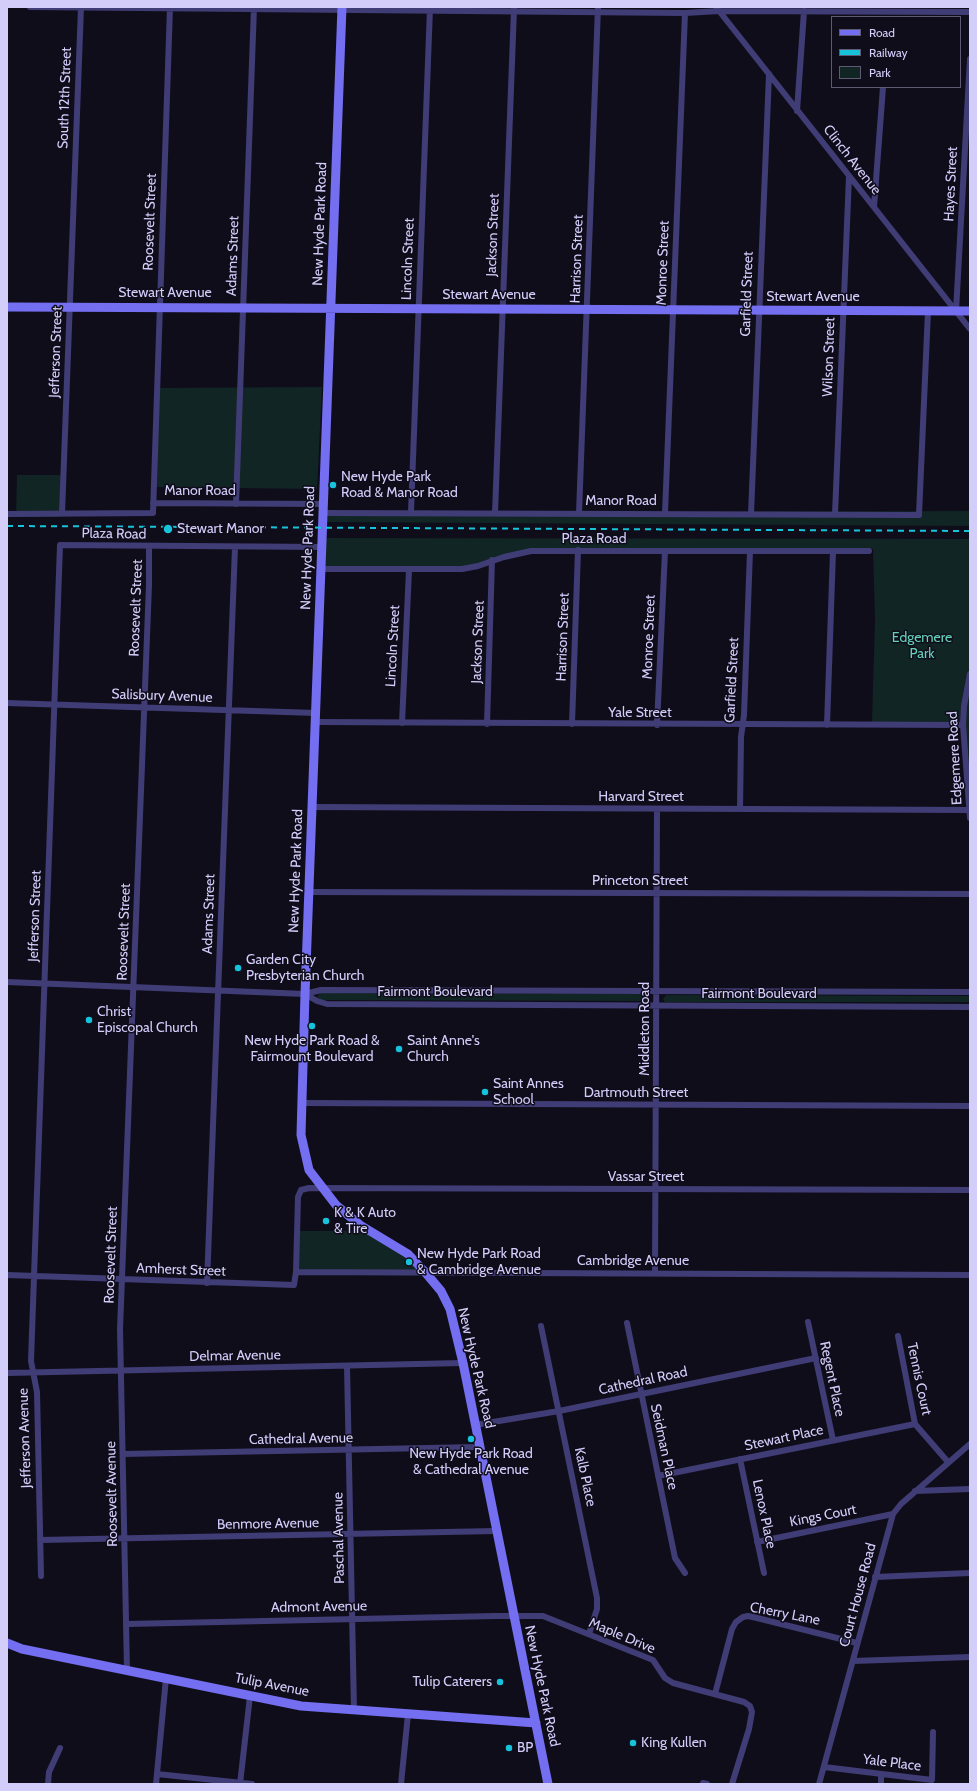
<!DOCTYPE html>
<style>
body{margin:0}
#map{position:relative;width:977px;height:1791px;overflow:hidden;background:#100d1b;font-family:Cabin,sans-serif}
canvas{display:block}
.frame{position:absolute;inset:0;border:8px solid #d3cdfa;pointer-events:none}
.legend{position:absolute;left:831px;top:16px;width:130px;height:72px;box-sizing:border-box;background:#100d1b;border:1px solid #5e5a74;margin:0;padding:5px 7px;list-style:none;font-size:12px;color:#d3cdfa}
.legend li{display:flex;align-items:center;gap:8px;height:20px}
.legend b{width:20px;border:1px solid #5e5a74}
</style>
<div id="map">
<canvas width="977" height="1791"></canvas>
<div class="frame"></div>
<ul class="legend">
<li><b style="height:5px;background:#746ef0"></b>Road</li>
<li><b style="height:5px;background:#17c3db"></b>Railway</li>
<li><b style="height:11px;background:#112524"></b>Park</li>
</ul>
</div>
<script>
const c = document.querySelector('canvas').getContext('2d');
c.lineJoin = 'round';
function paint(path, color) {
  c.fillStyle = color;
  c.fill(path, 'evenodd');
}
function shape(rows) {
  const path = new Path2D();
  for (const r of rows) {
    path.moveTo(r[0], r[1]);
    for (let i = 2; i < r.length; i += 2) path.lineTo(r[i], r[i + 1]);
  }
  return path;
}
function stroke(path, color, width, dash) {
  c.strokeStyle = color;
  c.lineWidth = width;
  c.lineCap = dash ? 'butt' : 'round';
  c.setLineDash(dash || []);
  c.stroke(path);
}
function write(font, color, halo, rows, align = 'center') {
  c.font = font + ' Cabin,sans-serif';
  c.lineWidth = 3;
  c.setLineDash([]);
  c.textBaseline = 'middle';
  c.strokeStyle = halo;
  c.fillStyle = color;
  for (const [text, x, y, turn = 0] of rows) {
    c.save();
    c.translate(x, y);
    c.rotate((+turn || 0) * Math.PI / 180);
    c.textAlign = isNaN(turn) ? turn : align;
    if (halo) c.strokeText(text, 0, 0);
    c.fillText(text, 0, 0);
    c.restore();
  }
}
const green = shape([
 [322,387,317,489,157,487,159,388],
 [17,475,61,475,60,517,16,517],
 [970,511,970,526,325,522,325,513],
 [324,538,970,539,970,801,963,725,872,722,875,619,873,549,523,551,465,569,323,570],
 [320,993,645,994,648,998,645,1001,320,1000,317,997],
 [666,995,970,996,970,1002,665,1002,663,999],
 [299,1231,367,1231,394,1247,421,1270,298,1270]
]);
const minor = shape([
 [30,7,685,13,719,11,970,12],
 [716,7,970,329],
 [797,111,804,11],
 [874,207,883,87],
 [956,311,970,59],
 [153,503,324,504],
 [236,504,254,7],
 [411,512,430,8],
 [62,513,81,7],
 [323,513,919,515,928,311],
 [495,513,514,9],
 [579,513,598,7],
 [665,513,685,13],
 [7,514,153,513,170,7],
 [751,514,769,74],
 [835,514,849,176],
 [322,569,462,569,478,566,504,557,531,551,869,551],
 [970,674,964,706,963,725,970,818],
 [7,703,316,713],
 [316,722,963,725],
 [402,723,409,570],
 [487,724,492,560],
 [572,724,578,550],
 [657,725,665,551],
 [827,725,833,552],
 [313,807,969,810],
 [740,809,741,737,744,715,750,551],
 [310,892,970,894],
 [7,982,305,994,321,990,970,992],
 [305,994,317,1001,327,1004,970,1007],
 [302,1103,970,1106],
 [296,1272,970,1275],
 [655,1273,657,809],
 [7,1275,294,1285,296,1272,298,1197,301,1190,309,1188,970,1190],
 [207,1283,235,547],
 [808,1322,833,1440],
 [627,1323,675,1558,685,1573],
 [541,1326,597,1598,597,1609,589,1634],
 [898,1336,915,1424,948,1462],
 [347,1366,354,1710],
 [7,1373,463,1363],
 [475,1425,559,1411,816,1358],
 [123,1454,479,1447],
 [740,1459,764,1573],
 [658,1476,915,1424],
 [915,1491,970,1489],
 [40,1540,496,1531],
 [757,1542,893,1514],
 [41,1576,37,1392,31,1361,60,545,322,547],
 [875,1577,970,1573],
 [127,1624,495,1616,543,1616,653,1660,665,1678,673,1683,744,1702,750,1706,752,1712,749,1729,732,1784],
 [853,1661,970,1657],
 [127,1670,120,1329,149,585,149,547],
 [715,1694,732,1629,736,1622,743,1617,748,1616,757,1618,857,1643],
 [824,1767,932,1780,933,1732],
 [157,1774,252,1784],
 [881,1774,881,1784],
 [703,1783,707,1784],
 [48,1784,49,1772,60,1748],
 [156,1784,166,1678],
 [240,1784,250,1696],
 [401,1784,408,1714],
 [819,1784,893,1514,901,1504,970,1444]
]);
const secondary = shape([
 [342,7,305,994,301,1135,309,1170,336,1205,360,1225,408,1254,425,1272,441,1291,450,1309,463,1363,548,1784],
 [7,307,970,311],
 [7,1643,22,1649,301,1706,536,1723]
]);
const rail = shape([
 [7,526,970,531]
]);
const markers = [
 [333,485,4,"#17c3db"],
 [168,529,5,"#17c3db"],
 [238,968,4,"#17c3db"],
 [89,1020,4,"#17c3db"],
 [312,1026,4,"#17c3db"],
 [399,1049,4,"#17c3db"],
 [485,1092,4,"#17c3db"],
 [326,1221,4,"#17c3db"],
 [409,1262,4,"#17c3db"],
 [471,1439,4,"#17c3db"],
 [500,1682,4,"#17c3db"],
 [633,1743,4,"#17c3db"],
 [509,1748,4,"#17c3db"]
];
const streetNames = [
 ["South 12th Street",65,98,-88],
 ["Clinch Avenue",852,160,52],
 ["Hayes Street",951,184,-87],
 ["Roosevelt Street",150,222,-88],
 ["New Hyde Park Road",320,224,-88],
 ["Jackson Street",493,235,-88],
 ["Adams Street",233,256,-88],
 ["Lincoln Street",408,259,-88],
 ["Harrison Street",577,259,-88],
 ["Monroe Street",663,263,-88],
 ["Stewart Avenue",165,293],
 ["Garfield Street",747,294,-88],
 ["Stewart Avenue",489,295],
 ["Stewart Avenue",813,297],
 ["Jefferson Street",56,352,-88],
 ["Wilson Street",829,357,-88],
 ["Manor Road",200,491],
 ["Manor Road",621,501],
 ["Plaza Road",114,534,1],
 ["Plaza Road",594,539],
 ["New Hyde Park Road",308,548,-88],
 ["Roosevelt Street",136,608,-88],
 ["Harrison Street",563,637,-88],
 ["Monroe Street",649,637,-88],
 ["Jackson Street",478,642,-88],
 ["Lincoln Street",393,646,-87],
 ["Garfield Street",732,680,-87],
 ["Salisbury Avenue",162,696,2],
 ["Yale Street",640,713],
 ["Edgemere Road",955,758,-93],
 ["Harvard Street",641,797],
 ["New Hyde Park Road",296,871,-88],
 ["Princeton Street",640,881],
 ["Adams Street",209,914,-88],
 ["Jefferson Street",35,916,-88],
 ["Roosevelt Street",124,932,-88],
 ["Fairmont Boulevard",435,992],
 ["Fairmont Boulevard",759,994],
 ["Middleton Road",645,1029,-90],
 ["Dartmouth Street",636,1093],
 ["Vassar Street",646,1177],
 ["Roosevelt Street",111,1255,-88],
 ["Cambridge Avenue",633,1261],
 ["Amherst Street",181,1270,2],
 ["Delmar Avenue",235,1356,-1],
 ["New Hyde Park Road",476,1368,77],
 ["Regent Place",832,1379,78],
 ["Tennis Court",919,1379,78],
 ["Cathedral Road",643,1381,-12],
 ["Jefferson Avenue",25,1438,-92],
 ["Stewart Place",784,1438,-12],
 ["Cathedral Avenue",301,1439,-1],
 ["Seidman Place",664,1447,78],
 ["Kalb Place",585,1477,78],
 ["Roosevelt Avenue",112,1494,-91],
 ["Lenox Place",764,1514,78],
 ["Kings Court",823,1516,-11],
 ["Benmore Avenue",268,1524,-1],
 ["Paschal Avenue",339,1538,-91],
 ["Court House Road",858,1595,-75],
 ["Admont Avenue",319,1607,-1],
 ["Cherry Lane",785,1614,11],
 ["Maple Drive",622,1636,23],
 ["Tulip Avenue",272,1685,11],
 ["New Hyde Park Road",542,1686,78],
 ["Yale Place",892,1763,7]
];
const poiNames = [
 ["New Hyde Park",341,477],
 ["Road & Manor Road",341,493],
 ["Stewart Manor",177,529],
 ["Garden City",246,960],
 ["Presbyterian Church",246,976],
 ["Christ",97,1012],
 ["Episcopal Church",97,1028],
 ["New Hyde Park Road &",312,1041,"center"],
 ["Fairmount Boulevard",312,1057,"center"],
 ["Saint Anne's",407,1041],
 ["Church",407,1057],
 ["Saint Annes",493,1084],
 ["School",493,1100],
 ["K & K Auto",334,1213],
 ["& Tire",334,1229],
 ["New Hyde Park Road",417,1254],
 ["& Cambridge Avenue",417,1270],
 ["New Hyde Park Road",471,1454,"center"],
 ["& Cathedral Avenue",471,1470,"center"],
 ["Tulip Caterers",492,1682,"right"],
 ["King Kullen",641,1743],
 ["BP",517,1748]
];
const parkNames = [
 ["Edgemere",922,638],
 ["Park",922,654]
];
paint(green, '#112524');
stroke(minor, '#403d76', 6);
stroke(secondary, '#746ef0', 9);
stroke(rail, '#17c3db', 2, [6, 5]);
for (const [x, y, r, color] of markers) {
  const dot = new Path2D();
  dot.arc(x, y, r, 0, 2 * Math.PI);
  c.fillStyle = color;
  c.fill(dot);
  stroke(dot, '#100d1b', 1.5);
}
write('14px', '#d3cdfa', '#100d1b', streetNames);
write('14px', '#d3cdfa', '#100d1b', poiNames, 'left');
write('14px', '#62d1b8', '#100d1b', parkNames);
</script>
